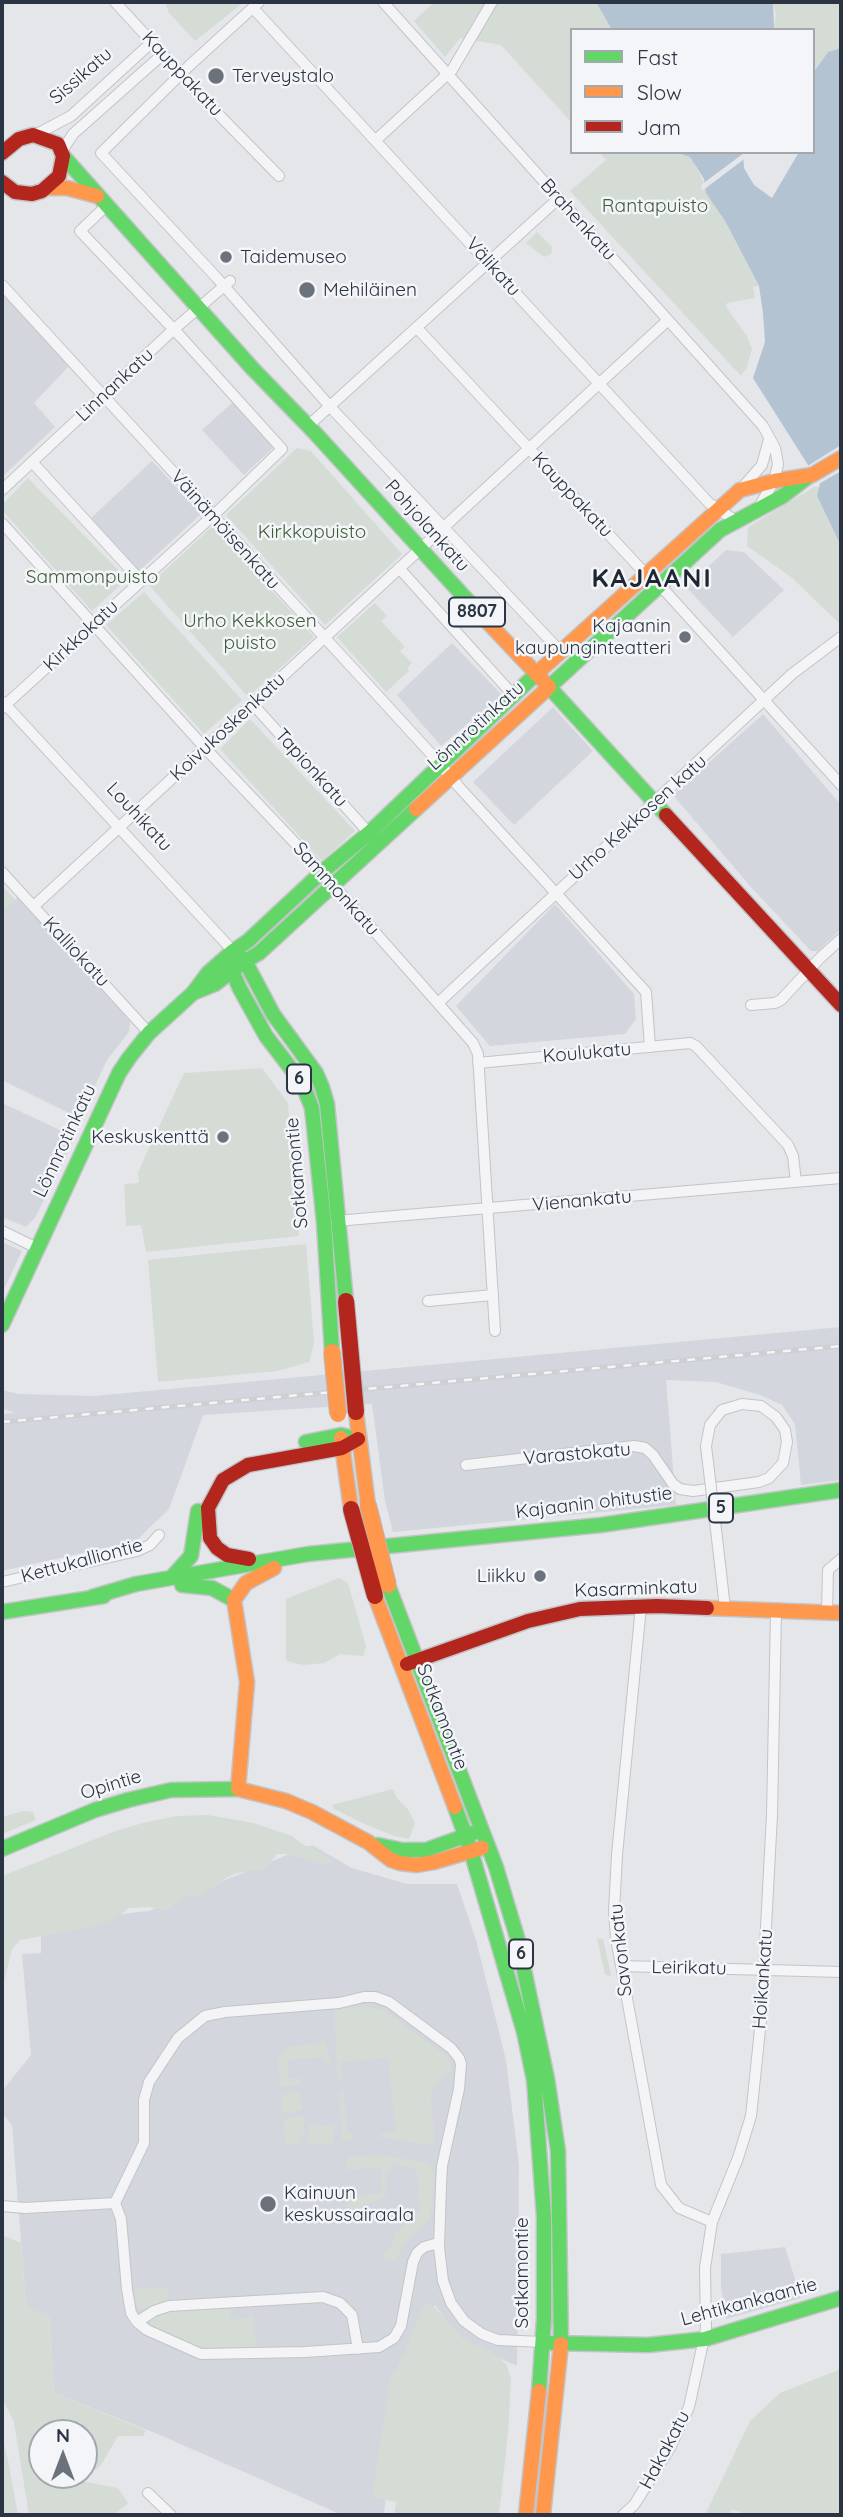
<!DOCTYPE html>
<meta charset="utf-8">
<style>
body{margin:0}
#map{position:relative;width:843px;height:2517px;overflow:hidden;background:#e4e6e9;font-family:Quicksand,sans-serif}
canvas{display:block}
.frame{position:absolute;inset:0;border:4px solid #2b3442;pointer-events:none}
.legend{position:absolute;left:570px;top:28px;width:245px;height:126px;box-sizing:border-box;background:#f3f5f8;border:2px solid #a3a8af;margin:0;padding:9px 12px;list-style:none;font-size:21px;color:#2b3442}
.legend li{display:flex;align-items:center;gap:14px;height:35px}
.legend b{width:35px;border:2px solid #a3a8af}
.north{position:absolute;left:28px;top:2419px;width:70px;height:70px;box-sizing:border-box;background:#f3f5f8;border:2px solid #a3a8af;border-radius:50%;rotate:0deg;font-size:19px;font-weight:700;line-height:28px;text-align:center;color:#2b3442}
.north::after{content:'';display:block;margin:auto;width:24px;height:32px;background:#6c727c;clip-path:polygon(50% 0,100% 100%,50% 72%,0 100%)}
</style>
<div id="map">
<canvas width="843" height="2517"></canvas>
<div class="frame"></div>
<ul class="legend">
<li><b style="height:9px;background:#63d668"></b>Fast</li>
<li><b style="height:9px;background:#ff974d"></b>Slow</li>
<li><b style="height:9px;background:#b3261e"></b>Jam</li>
</ul>
<div class="north">N</div>
</div>
<script>
const c = document.querySelector('canvas').getContext('2d');
c.lineJoin = 'round';
function paint(path, color) {
  c.fillStyle = color;
  c.fill(path, 'evenodd');
}
function shape(rows) {
  const path = new Path2D();
  for (const r of rows) {
    path.moveTo(r[0], r[1]);
    for (let i = 2; i < r.length; i += 2) path.lineTo(r[i], r[i + 1]);
  }
  return path;
}
function stroke(path, color, width, dash) {
  c.strokeStyle = color;
  c.lineWidth = width;
  c.lineCap = dash ? 'butt' : 'round';
  c.setLineDash(dash || []);
  c.stroke(path);
}
function write(font, color, halo, rows, align = 'center') {
  c.font = font + ' Quicksand,sans-serif';
  c.lineWidth = 5;
  c.setLineDash([]);
  c.textBaseline = 'middle';
  c.strokeStyle = halo;
  c.fillStyle = color;
  for (const [text, x, y, turn = 0] of rows) {
    c.save();
    c.translate(x, y);
    c.rotate((+turn || 0) * Math.PI / 180);
    c.textAlign = isNaN(turn) ? turn : align;
    if (halo) c.strokeText(text, 0, 0);
    c.fillText(text, 0, 0);
    c.restore();
  }
}
const built = shape([
 [2,293,69,366,34,403,55,427,2,477],
 [233,402,274,447,244,475,202,430],
 [152,461,201,514,139,571,90,519],
 [726,550,744,552,784,590,733,637,686,587],
 [452,643,502,695,441,746,397,695],
 [553,707,593,751,514,825,473,782],
 [763,714,841,805,841,929,818,951,811,951,750,886,673,795],
 [18,897,130,1021,129,1032,107,1060,81,1116,77,1117,2,1080,2,912],
 [555,904,634,994,636,1019,625,1034,490,1046,456,1006],
 [2,1103,75,1137,35,1218,26,1227,2,1217],
 [2,1242,22,1251,2,1293],
 [841,1327,841,1480,801,1485,795,1424,782,1405,760,1395,716,1382,666,1380,676,1505,393,1532,385,1501,372,1404,203,1415,169,1509,136,1541,2,1571,2,1414,14,1413,2,1408,2,1390,19,1394,94,1396],
 [312,1845,352,1868,407,1884,457,1884,476,1940,506,2060,519,2165,517,2366,461,2341,435,2305,396,2393,384,2515,342,2515,160,2435,54,2393,50,2317,26,2306,12,2125,2,2113,2,2091,31,2055,22,1954,41,1953,41,1923,149,1911],
 [785,2247,801,2298,726,2319,721,2287,721,2254]
]);
const green = shape([
 [165,2,244,2,195,41,169,13],
 [434,2,596,2,612,30,572,30,572,123,501,45,460,38,445,57,414,21],
 [773,2,841,2,841,48,828,52,813,73,813,30,773,30,776,15],
 [599,152,676,152,690,156,759,286,753,287,755,298,727,303,726,307,747,336,752,349,746,369,741,376,570,191,606,160],
 [537,232,552,247,551,254,544,257,526,243],
 [297,448,311,451,402,554,325,625,226,515],
 [28,478,127,579,92,611,2,510,2,505],
 [814,487,820,487,817,496,841,546,841,625,791,577,747,546,748,527],
 [213,526,314,637,248,697,149,585],
 [144,592,242,700,204,734,106,625],
 [375,603,387,616,381,621,405,647,400,651,412,663,407,668,409,671,386,692,337,637],
 [250,719,355,831,322,861,220,749],
 [2,885,15,900,2,912],
 [262,1068,288,1103,299,1236,146,1252,141,1225,126,1226,124,1184,139,1183,138,1172,184,1073],
 [306,1244,314,1343,309,1362,277,1371,158,1382,148,1260],
 [339,1578,348,1583,366,1646,363,1656,340,1654,324,1663,304,1665,290,1662,286,1660,286,1599],
 [393,1789,397,1798,408,1809,415,1823,409,1839,394,1836,367,1825,334,1809,332,1805],
 [23,1811,33,1812,36,1820,2,1834,2,1817],
 [208,1815,254,1823,292,1836,305,1846,312,1846,332,1861,323,1865,288,1854,277,1854,265,1869,237,1873,226,1878,218,1885,198,1896,188,1895,166,1911,149,1907,129,1908,114,1919,93,1927,20,1940,12,1949,2,1990,2,1876,113,1832,146,1822,177,1816],
 [597,1938,603,1939,611,1975,608,1976,605,1974],
 [366,2006,384,2010,449,2058,451,2070,435,2086,431,2096,434,2141,429,2145,378,2137,379,2134,396,2131,388,2058,341,2062,342,2082,338,2081,334,2010],
 [326,2042,330,2064,325,2064,323,2057,288,2060,288,2079,301,2078,301,2084,281,2087,278,2059,286,2047],
 [341,2089,344,2090,347,2132,354,2134,353,2140,342,2140,339,2092],
 [299,2091,303,2110,282,2113,282,2095],
 [304,2115,304,2132,299,2145,285,2143,284,2119],
 [309,2122,317,2126,334,2125,334,2143,306,2144,310,2130],
 [378,2155,424,2162,432,2167,434,2173,430,2220,412,2234,394,2262,387,2260,383,2256,394,2241,394,2235,422,2208,417,2194,419,2187,416,2168,392,2164,385,2174,386,2196,368,2204,364,2203,360,2209,360,2225,347,2223,349,2197,382,2193,381,2167,347,2170,347,2157],
 [2,2235,21,2243,26,2306,50,2316,54,2393,145,2430,144,2436,118,2436,101,2465,81,2481,118,2488,128,2503,114,2515,29,2515,14,2422,2,2398],
 [42,2433,84,2433,84,2475,42,2475],
 [167,2287,168,2301,140,2310,136,2305,135,2289],
 [430,2302,463,2339,493,2353,506,2364,511,2379,508,2434,499,2515,394,2515,396,2502,372,2497,390,2379,405,2352,422,2309],
 [215,2307,233,2309,229,2319,247,2319,253,2309,256,2347,198,2347,150,2325,152,2317,168,2311],
 [841,2369,841,2515,748,2515,732,2509,728,2515,705,2515,750,2421,780,2393],
 [2,2436,9,2465,18,2515,2,2515]
]);
const water = shape([
 [596,2,773,2,774,27,773,30,612,30],
 [841,48,841,546,817,496,820,484,753,378,765,342,763,313,759,286,725,221,706,193,704,179,690,157,676,152,743,152,744,168,754,185,772,198,799,152,813,152,813,73,828,52]
]);
const pier = shape([
 [744,153,747,157,702,191,701,185],
 [841,445,841,471,817,485,806,467]
]);
const street = shape([
 [115,2,220,116,279,176],
 [259,2,190,65,101,153,217,278,334,411,561,652],
 [383,2,763,426,775,448,778,464,774,481,759,507],
 [253,8,709,503,736,521],
 [35,135,71,116,152,42],
 [376,140,452,70,492,2],
 [62,151,73,134,163,54],
 [2,285,434,757,459,787,646,992,650,1047],
 [417,328,639,567,666,592,841,785],
 [308,426,558,199],
 [32,462,140,580],
 [741,489,762,465,769,439],
 [2,490,173,330,230,281],
 [2,523,205,748,313,862,473,1043,478,1054,495,1331],
 [399,568,514,696],
 [3,702,233,951],
 [251,705,258,710,369,833],
 [2,708,219,510,282,449,181,337,80,231,106,206],
 [2,872,149,1033],
 [34,906,668,320],
 [438,1003,792,674,841,637],
 [751,1005,775,1003,781,1000,820,958,841,939],
 [478,1063,690,1043,696,1046,788,1145,793,1156,796,1182],
 [336,1221,841,1178],
 [2,1231,39,1249],
 [428,1301,493,1295],
 [466,1465,634,1446,645,1448,653,1455,673,1484,680,1489,693,1491,759,1482,769,1478,783,1463,787,1442,785,1430,776,1417,761,1406,742,1404,722,1410,710,1425,706,1446],
 [717,1538,725,1608],
 [2,1582,137,1551,150,1545,159,1535],
 [641,1606,617,1855,614,1911,616,1938,661,2185,679,2208,712,2222],
 [827,1612,828,1570,841,1559],
 [621,1966,841,1972],
 [2,2206,25,2208,115,2203],
 [438,2243,424,2247,417,2253,413,2262,401,2326,394,2338,379,2347,305,2352,201,2354,147,2330,137,2322,131,2313,127,2289,121,2219,115,2203,144,2143,144,2100,149,2082,178,2038,205,2016,225,2012,339,2003,364,1997,375,1997,389,2002,451,2048,459,2058,461,2064,459,2089,442,2166,441,2185,439,2247,443,2281,451,2303,464,2321,482,2334,498,2340,542,2342],
 [137,2322,154,2311,169,2306,323,2297,340,2303,352,2315,358,2349],
 [148,2493,171,2515],
 [623,2515,634,2505,670,2448,689,2407,706,2329,705,2268,712,2222,738,2158,751,2116,761,2020,772,1815,776,1611]
]);
const fast = shape([
 [63,156,252,368,316,434,478,612],
 [666,815,549,687,720,530,783,496,809,476],
 [233,951,248,941,322,872,369,833,536,674],
 [233,951,232,971,240,989,266,1036,302,1083,312,1108,324,1223,332,1352],
 [245,961,259,953,416,809],
 [245,961,273,1014,316,1073,322,1087,327,1104,346,1301],
 [2,1325,119,1073,129,1058,149,1033,193,993,208,973,233,951,245,961,215,984,193,993],
 [306,1442,341,1435,358,1439],
 [172,1577,191,1556,198,1511],
 [182,1585,212,1588,234,1600],
 [388,1585,496,1867,517,1937,547,2078,558,2151,561,2344],
 [92,1597,136,1584,308,1554,601,1525,841,1490],
 [2,1612,104,1596],
 [455,1807,471,1851,524,2032,534,2080,544,2217,544,2319,539,2391],
 [378,1845,402,1850,426,1850,476,1832],
 [2,1849,95,1810,128,1800,171,1790,238,1789],
 [551,2343,648,2345,705,2339,841,2298]
]);
const slow = shape([
 [48,188,67,188,97,196],
 [536,674,740,490,774,481,812,475,841,458],
 [416,809,549,687,478,612],
 [356,1412,368,1505],
 [341,1438,351,1509],
 [274,1568,246,1583,234,1600,247,1682,238,1789,286,1801,312,1812,368,1842,391,1860,400,1863,417,1865,434,1862,482,1848],
 [375,1596,455,1807],
 [707,1608,841,1613],
 [526,2515,539,2391],
 [543,2515,561,2344]
]);
const jam = shape([
 [2,153,19,139,33,135,58,144,63,156,59,176,42,191,32,194,15,192,2,182],
 [666,815,841,1005],
 [249,1559,227,1555,217,1548,210,1538,208,1508,223,1480,248,1465,342,1448,358,1439],
 [407,1664,528,1621,580,1609,657,1606,707,1608]
]);
const rail = shape([
 [2,1422,841,1346]
]);
const streetBridge = shape([
 [706,1446,717,1538]
]);
const slowBridge = shape([
 [332,1352,338,1414],
 [368,1505,388,1585]
]);
const jamBridge = shape([
 [346,1301,356,1412],
 [351,1509,375,1596]
]);
const markers = [
 [216,76,9,"#6c727c"],
 [226,257,7,"#6c727c"],
 [307,290,9,"#6c727c"],
 [685,637,7,"#6c727c"],
 [223,1137,7,"#6c727c"],
 [540,1576,7,"#6c727c"],
 [268,2204,9,"#6c727c"]
];
const shields = [
 [477,612,56],
 [299,1079,24],
 [721,1508,24],
 [521,1954,24]
];
const shieldNames = [
 ["8807",477,612],
 ["6",299,1079],
 ["5",721,1508],
 ["6",521,1954]
];
const streetNames = [
 ["Kauppakatu",182,74,47],
 ["Sissikatu",81,76,-41],
 ["Brahenkatu",578,220,48],
 ["Välikatu",493,267,48],
 ["Linnankatu",115,385,-43],
 ["Kauppakatu",572,495,47],
 ["Pohjolankatu",427,526,48],
 ["Väinämöisenkatu",225,530,48],
 ["Kirkkokatu",81,636,-43],
 ["Lönnrotinkatu",476,726,-42],
 ["Koivukoskenkatu",228,727,-43],
 ["Tapionkatu",311,768,48],
 ["Louhikatu",139,817,47],
 ["Urho Kekkosen katu",638,818,-42],
 ["Sammonkatu",336,889,48],
 ["Kalliokatu",76,952,47],
 ["Koulukatu",587,1053,-5],
 ["Lönnrotinkatu",65,1141,-65],
 ["Sotkamontie",297,1173,-95],
 ["Vienankatu",582,1201,-5],
 ["Varastokatu",577,1454,-5],
 ["Kajaanin ohitustie",594,1503,-7],
 ["Kettukalliontie",82,1561,-15],
 ["Kasarminkatu",636,1589,-2],
 ["Sotkamontie",442,1717,69],
 ["Opintie",111,1785,-17],
 ["Savonkatu",621,1950,-96],
 ["Leirikatu",689,1968,1],
 ["Hoikankatu",763,1979,-86],
 ["Sotkamontie",522,2273,-90],
 ["Lehtikankaantie",749,2302,-15],
 ["Hakakatu",665,2450,-62]
];
const poiNames = [
 ["Terveystalo",232,76],
 ["Taidemuseo",240,257],
 ["Mehiläinen",323,290],
 ["Kajaanin",671,626,"right"],
 ["kaupunginteatteri",671,648,"right"],
 ["Keskuskenttä",209,1137,"right"],
 ["Liikku",526,1576,"right"],
 ["Kainuun",284,2193],
 ["keskussairaala",284,2215]
];
const parkNames = [
 ["Rantapuisto",655,206],
 ["Kirkkopuisto",312,532],
 ["Sammonpuisto",92,577],
 ["Urho Kekkosen",250,621],
 ["puisto",250,643]
];
const districtNames = [
 ["KAJAANI",652,579]
];
paint(built, '#d3d6dc');
paint(green, '#d5dcd5');
paint(water, '#b4c3d2');
paint(pier, '#e4e6e9');
stroke(street, '#c2c4c7', 12);
stroke(fast, '#c2c4c7', 17);
stroke(slow, '#c2c4c7', 17);
stroke(jam, '#c2c4c7', 17);
stroke(street, '#f4f4f6', 10);
stroke(fast, '#63d668', 14);
stroke(slow, '#ff974d', 14);
stroke(jam, '#b3261e', 14);
stroke(rail, '#cdcfd1', 5);
stroke(rail, '#f3f5f8', 2.5, [8]);
stroke(streetBridge, '#c2c4c7', 12, []);
stroke(slowBridge, '#b7b9bd', 18, []);
stroke(jamBridge, '#b7b9bd', 18, []);
stroke(streetBridge, '#f4f4f6', 10);
stroke(slowBridge, '#ff974d', 16);
stroke(jamBridge, '#b3261e', 16);
for (const [x, y, r, color] of markers) {
  const dot = new Path2D();
  dot.arc(x, y, r, 0, 2 * Math.PI);
  c.fillStyle = color;
  c.fill(dot);
  stroke(dot, '#f3f5f8', 2.5);
}
for (const [x, y, w] of shields) {
  const box = new Path2D();
  box.roundRect(x - w / 2, y - 14.5, w, 29, 5);
  c.fillStyle = '#f3f5f8';
  c.fill(box);
  stroke(box, '#2b3442', 2);
}
write('bold 18px', '#2b3442', null, shieldNames);
write('19px', '#2b3442', '#f3f5f8', streetNames);
write('19px', '#2b3442', '#f3f5f8', poiNames, 'left');
write('19px', '#415d39', '#f3f5f8', parkNames);
c.letterSpacing = '2px';
write('bold 26px', '#1e2533', '#f3f5f8', districtNames);
c.letterSpacing = '0px';
</script>
